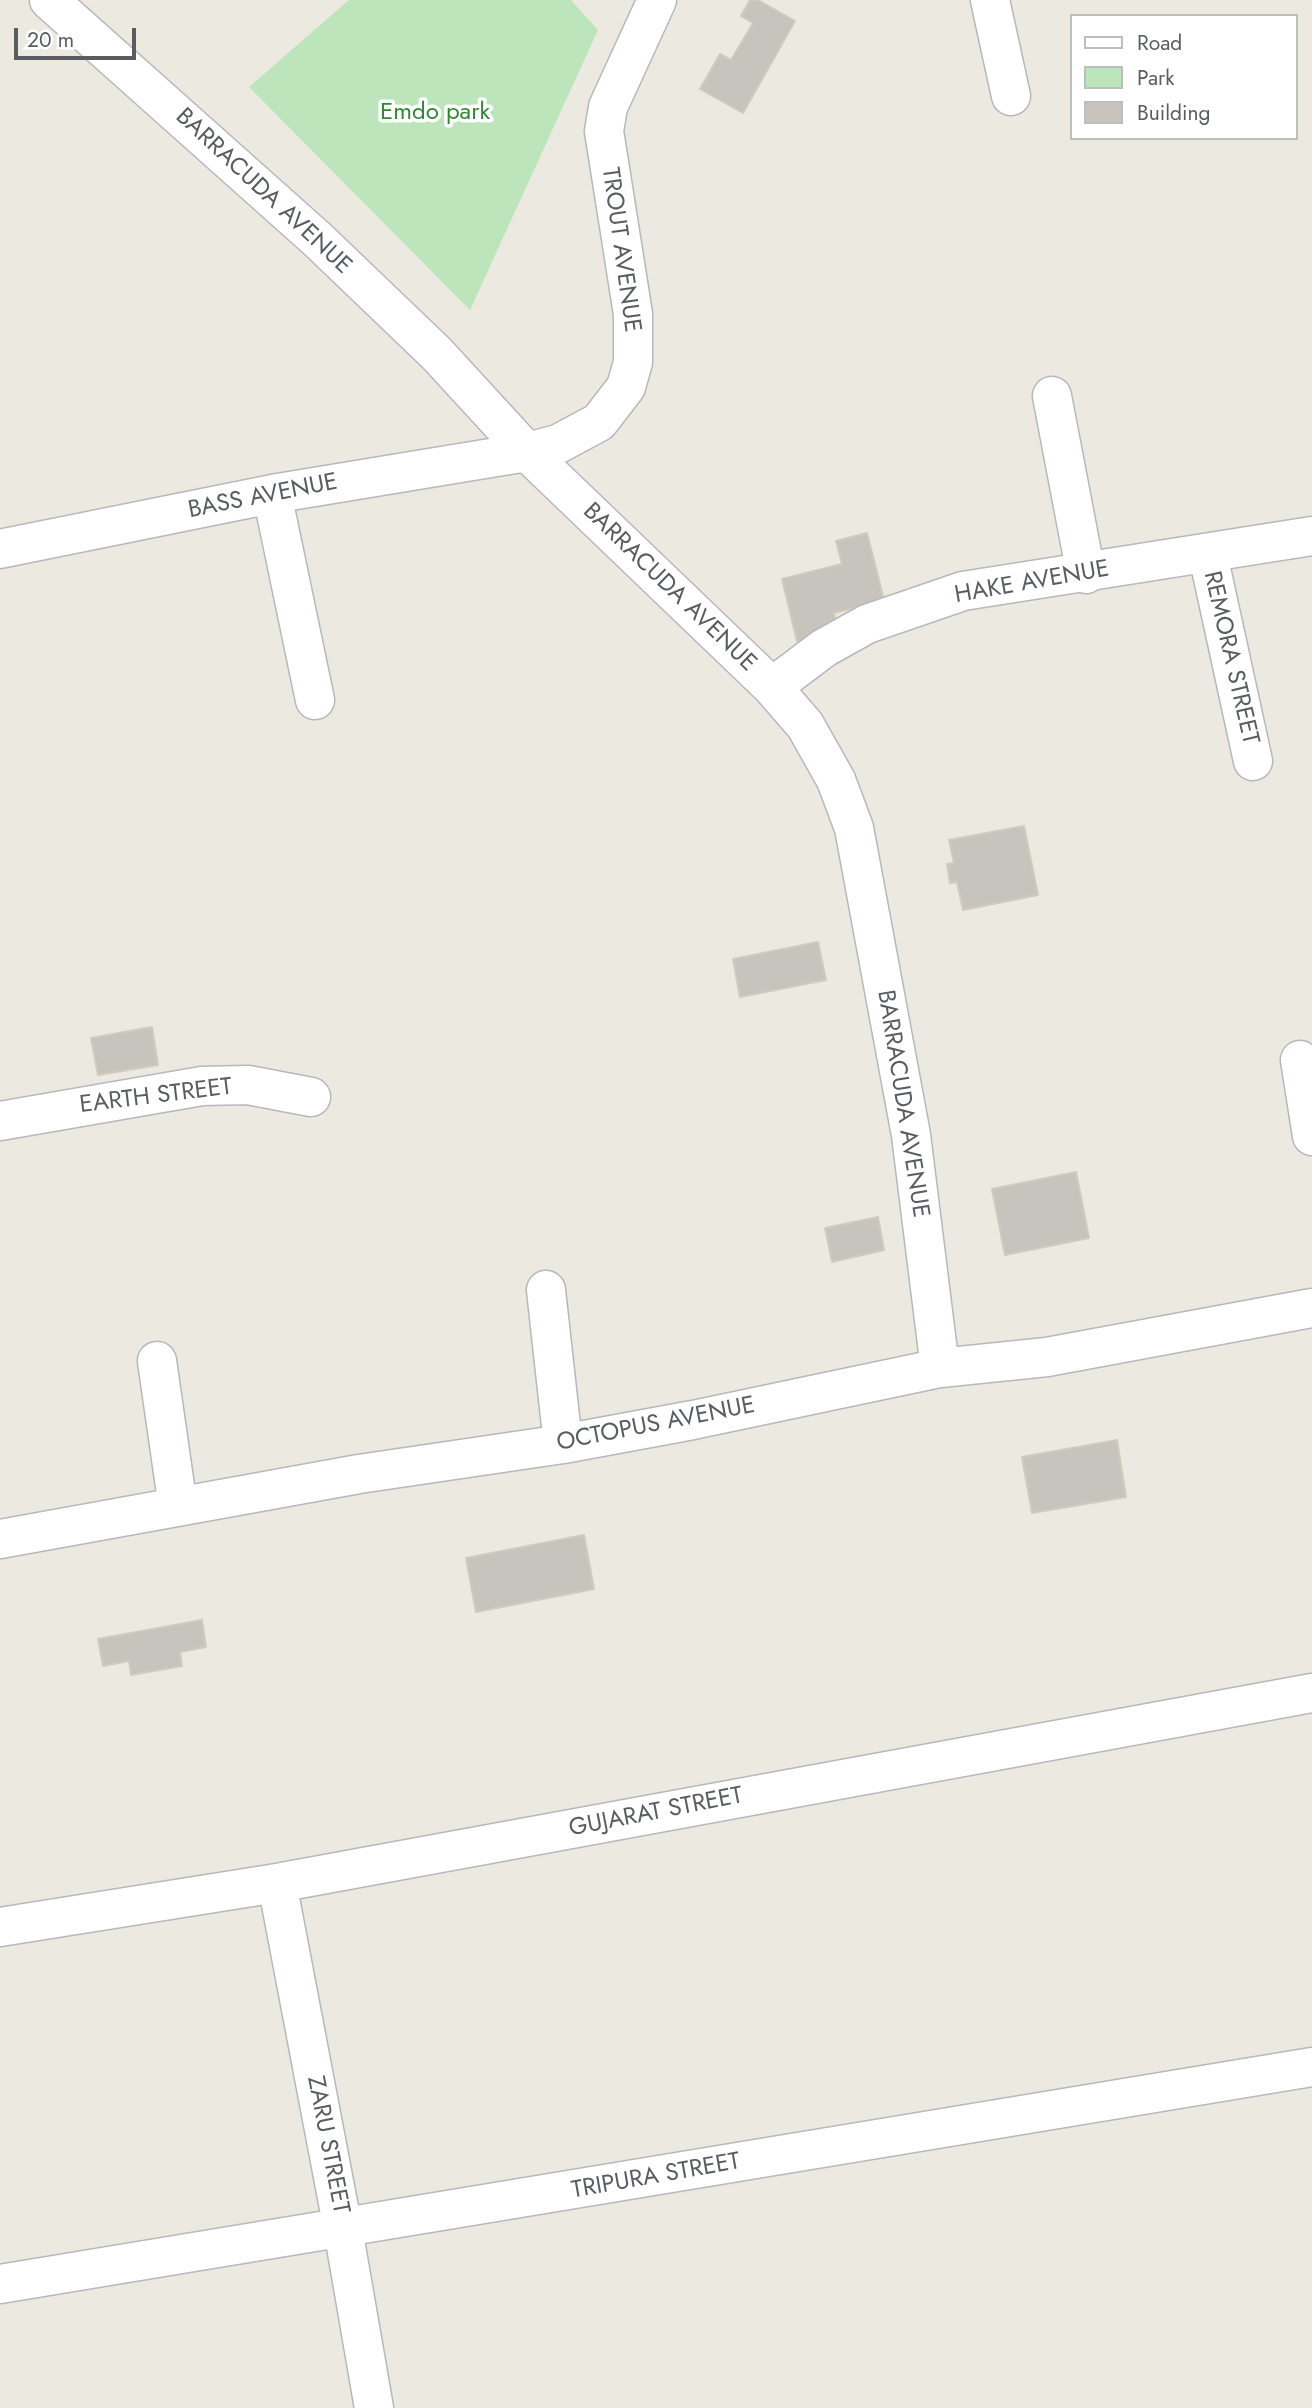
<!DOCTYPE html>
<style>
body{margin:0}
#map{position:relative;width:1312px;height:2408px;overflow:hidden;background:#ece9e0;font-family:Jost,sans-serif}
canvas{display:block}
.legend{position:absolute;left:1070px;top:14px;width:228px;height:126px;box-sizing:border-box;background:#fff;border:2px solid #bdbec0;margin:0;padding:9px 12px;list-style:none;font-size:21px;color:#595d61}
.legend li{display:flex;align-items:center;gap:14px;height:35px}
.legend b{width:35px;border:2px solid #bdbec0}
.scale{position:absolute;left:14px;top:28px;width:122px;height:32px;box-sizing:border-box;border:4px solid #595d61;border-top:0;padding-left:9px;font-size:21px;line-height:24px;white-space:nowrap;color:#595d61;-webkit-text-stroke:5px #fff;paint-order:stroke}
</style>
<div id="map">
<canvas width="1312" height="2408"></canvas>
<ul class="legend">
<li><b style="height:9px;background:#fff"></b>Road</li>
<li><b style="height:19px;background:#bce5bb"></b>Park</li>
<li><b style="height:19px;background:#c7c4bd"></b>Building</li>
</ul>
<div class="scale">20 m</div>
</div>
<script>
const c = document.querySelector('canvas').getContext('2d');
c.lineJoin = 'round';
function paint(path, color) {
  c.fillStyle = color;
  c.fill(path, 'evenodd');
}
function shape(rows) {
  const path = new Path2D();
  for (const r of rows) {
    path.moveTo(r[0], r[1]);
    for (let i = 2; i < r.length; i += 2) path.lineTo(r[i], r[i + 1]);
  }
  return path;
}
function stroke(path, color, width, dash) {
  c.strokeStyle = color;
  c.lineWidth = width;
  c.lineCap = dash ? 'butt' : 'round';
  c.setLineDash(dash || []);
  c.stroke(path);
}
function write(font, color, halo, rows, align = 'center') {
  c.font = font + ' Jost,sans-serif';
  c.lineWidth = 7;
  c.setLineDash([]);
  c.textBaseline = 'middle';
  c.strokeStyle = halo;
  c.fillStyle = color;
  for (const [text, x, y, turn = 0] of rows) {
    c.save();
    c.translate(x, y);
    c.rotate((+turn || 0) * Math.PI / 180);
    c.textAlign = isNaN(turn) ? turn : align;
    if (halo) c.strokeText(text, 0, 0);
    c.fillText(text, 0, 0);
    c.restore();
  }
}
const green = shape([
 [349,0,571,0,598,30,470,310,249,87]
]);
const building = shape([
 [750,0,758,0,795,21,743,113,700,89,720,54,731,60,753,23,741,16,750,0],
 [867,533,884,600,834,613,838,631,797,641,782,579,842,564,836,541,867,533],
 [1024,826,1038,895,963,910,957,882,950,883,947,864,954,863,949,840,1024,826],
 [818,942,826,980,740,997,733,959,818,942],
 [152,1027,158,1065,98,1075,91,1038,152,1027],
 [1076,1172,1089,1238,1005,1255,992,1189,1076,1172],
 [878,1217,884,1250,832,1262,825,1228,878,1217],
 [1117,1440,1126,1497,1032,1513,1022,1457,1117,1440],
 [584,1535,594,1589,476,1612,466,1558,584,1535],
 [202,1620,206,1647,180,1652,182,1666,131,1675,129,1661,103,1666,98,1639,202,1620]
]);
const street = shape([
 [49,0,317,239,437,354,527,452,772,687,805,725,836,780,854,828,911,1135,940,1368],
 [990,0,1011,96],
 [1052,396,1086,574],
 [272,494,315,700],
 [0,549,272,494,527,452,558,444,599,422,626,387,633,362,633,314,604,131,608,107,657,0],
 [1208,555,1253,761],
 [772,687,824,648,867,624,963,591,1312,536],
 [1300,1060,1312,1136],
 [0,1121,202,1086,248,1085,311,1097],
 [546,1290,563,1444],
 [157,1361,178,1507],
 [0,1539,359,1474,563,1444,693,1420,940,1368,1047,1357,1312,1308],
 [277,1883,343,2229,374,2408],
 [0,1927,277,1883,1312,1693],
 [0,2284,1312,2067]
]);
const parkNames = [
 ["Emdo park",435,113]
];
const streetNames = [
 ["BARRACUDA AVENUE",263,192,43],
 ["TROUT AVENUE",620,250,82],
 ["BASS AVENUE",263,497,-11],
 ["HAKE AVENUE",1032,583,-10],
 ["BARRACUDA AVENUE",669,588,44],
 ["REMORA STREET",1230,658,77],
 ["EARTH STREET",156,1097,-7],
 ["BARRACUDA AVENUE",902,1104,81],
 ["OCTOPUS AVENUE",656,1425,-11],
 ["GUJARAT STREET",656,1813,-11],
 ["ZARU STREET",327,2145,79],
 ["TRIPURA STREET",656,2177,-10]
];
paint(green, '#bce5bb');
paint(building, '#c7c4bd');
stroke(building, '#d1cbbe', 2);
stroke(street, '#b6b8bd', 41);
stroke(street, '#fff', 38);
write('24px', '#338636', '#fff', parkNames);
write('24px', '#595d61', '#fff', streetNames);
</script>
